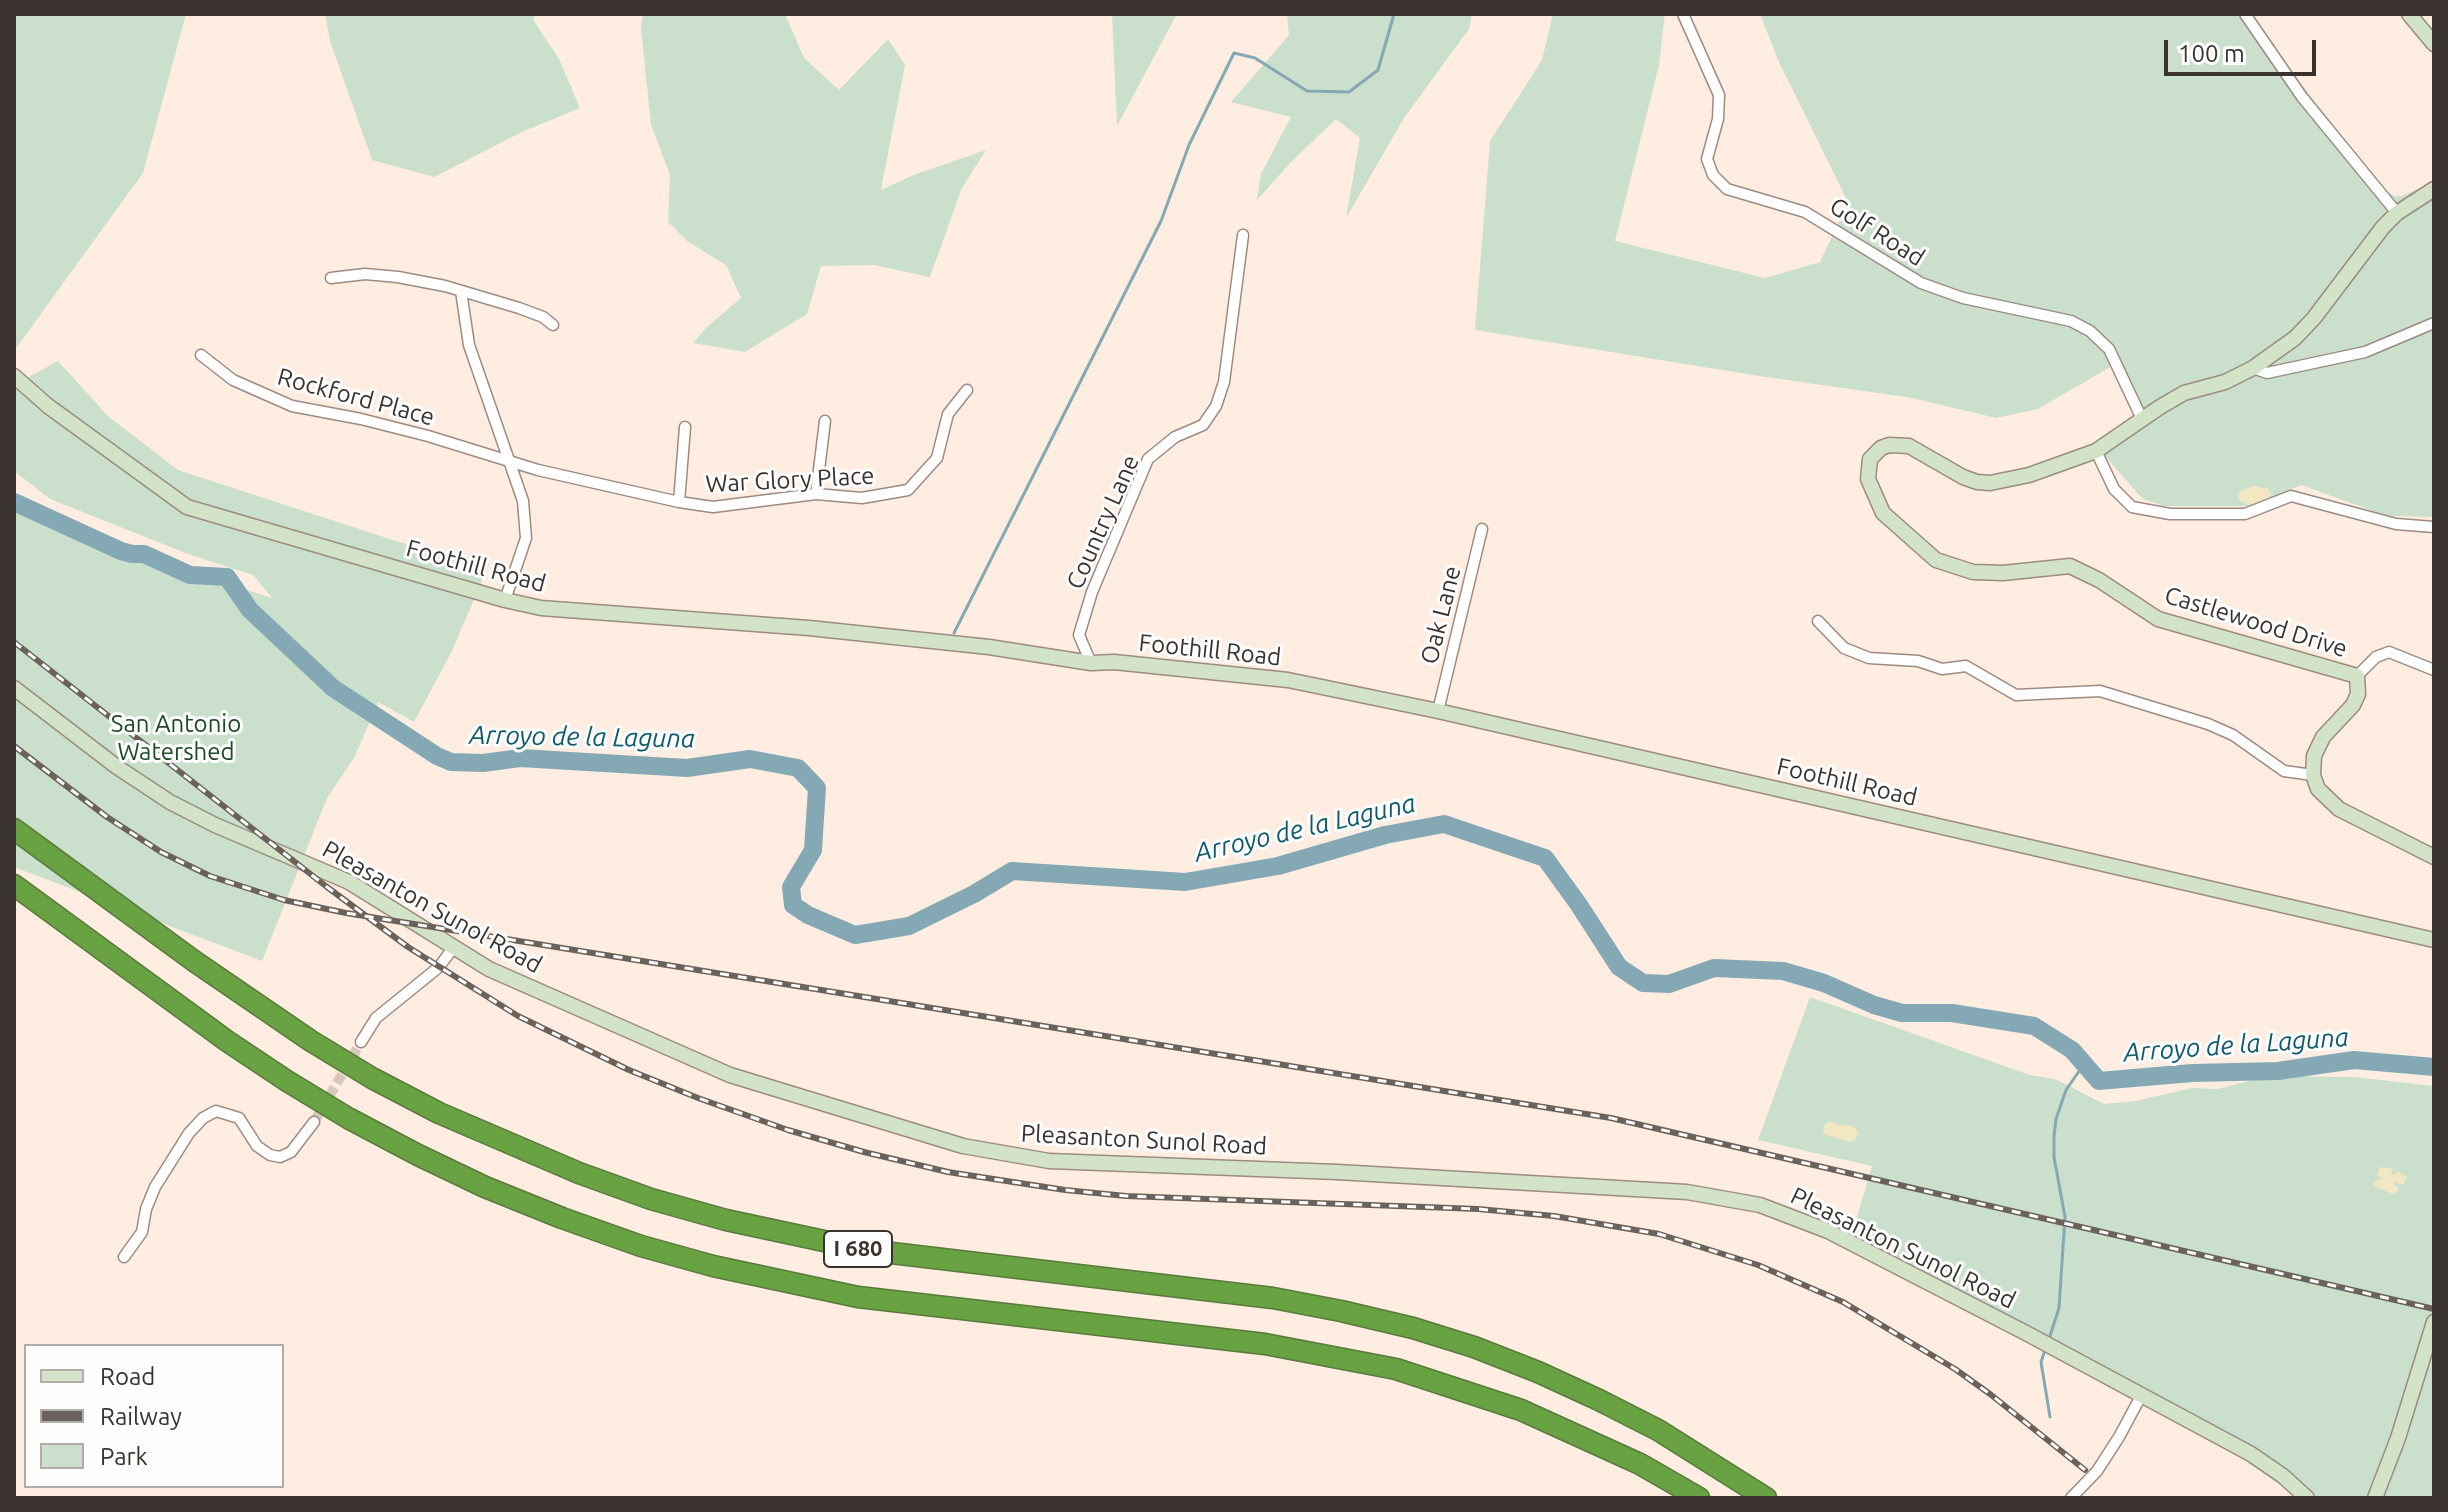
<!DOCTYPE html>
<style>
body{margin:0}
#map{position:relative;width:2448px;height:1512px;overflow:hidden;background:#ffede2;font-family:Ubuntu,sans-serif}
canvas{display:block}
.frame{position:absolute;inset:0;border:16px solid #39322e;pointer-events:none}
.legend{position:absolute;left:24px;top:1344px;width:260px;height:144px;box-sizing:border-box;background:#fefefe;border:2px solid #afacab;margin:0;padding:10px 14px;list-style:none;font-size:24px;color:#39322e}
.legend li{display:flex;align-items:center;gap:16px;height:40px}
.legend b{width:40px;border:2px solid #afacab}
.scale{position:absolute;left:2164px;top:40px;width:152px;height:36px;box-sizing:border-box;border:4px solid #39322e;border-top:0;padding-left:10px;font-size:24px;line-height:28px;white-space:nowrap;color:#39322e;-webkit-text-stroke:6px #fefefe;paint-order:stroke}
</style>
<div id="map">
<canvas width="2448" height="1512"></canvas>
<div class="frame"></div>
<ul class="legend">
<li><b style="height:10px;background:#d2e3c7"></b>Road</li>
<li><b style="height:10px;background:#6c625c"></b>Railway</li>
<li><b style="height:22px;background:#cae0cc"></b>Park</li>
</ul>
<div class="scale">100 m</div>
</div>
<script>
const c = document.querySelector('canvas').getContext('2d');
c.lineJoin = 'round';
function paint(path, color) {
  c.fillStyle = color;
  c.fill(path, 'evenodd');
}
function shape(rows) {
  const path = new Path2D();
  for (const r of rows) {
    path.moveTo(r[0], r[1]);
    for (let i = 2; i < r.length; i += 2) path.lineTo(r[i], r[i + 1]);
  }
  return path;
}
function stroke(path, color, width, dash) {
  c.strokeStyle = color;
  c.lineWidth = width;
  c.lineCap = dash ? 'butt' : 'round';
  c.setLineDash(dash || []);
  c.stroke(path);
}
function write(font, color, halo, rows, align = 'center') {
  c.font = font + ' Ubuntu,sans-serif';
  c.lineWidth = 6;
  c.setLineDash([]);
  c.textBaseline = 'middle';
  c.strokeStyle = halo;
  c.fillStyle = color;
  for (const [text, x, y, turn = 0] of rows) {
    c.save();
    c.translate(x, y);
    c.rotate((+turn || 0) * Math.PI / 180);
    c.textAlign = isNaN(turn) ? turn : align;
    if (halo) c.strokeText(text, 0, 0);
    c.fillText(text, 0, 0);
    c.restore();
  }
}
const green = shape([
 [14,14,186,14,143,173,14,351],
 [325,14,535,14,534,21,559,59,580,108,524,131,434,177,372,160,330,41],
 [643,14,785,14,804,58,839,90,888,39,905,65,881,190,916,174,986,150,962,188,930,277,874,265,821,266,807,314,745,352,693,343,707,327,741,298,726,265,687,241,668,222,670,175,651,125,641,28],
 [1112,14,1177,14,1117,126],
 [1287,14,1472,14,1469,29,1404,118,1346,218,1360,138,1336,119,1291,162,1257,200,1261,174,1291,117,1231,102,1289,35],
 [1553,14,1665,14,1659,65,1615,241,1765,278,1820,262,1848,202,1778,60,1760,14,2246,14,2383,188,2394,196,2402,196,2434,181,2434,517,2387,516,2301,485,2252,506,2164,506,2143,499,2101,452,2150,421,2119,362,2038,409,1996,418,1912,398,1759,376,1475,330,1490,141,1542,60],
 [58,361,108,416,178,470,399,542,489,564,452,651,414,722,378,702,355,756,327,798,262,961,14,867,14,496,58,530,272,598,253,575,188,554,50,499,14,471,14,385],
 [1810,997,2030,1075,2055,1079,2104,1104,2135,1101,2192,1088,2218,1089,2268,1076,2355,1077,2434,1086,2434,1498,2299,1498,2232,1452,2143,1401,1848,1247,1872,1166,1758,1140]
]);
const sand = shape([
 [2254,486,2268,489,2271,494,2268,501,2249,505,2240,501,2238,497,2240,491],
 [1831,1121,1837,1124,1853,1126,1858,1132,1856,1139,1850,1142,1829,1136,1823,1132,1825,1124],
 [2379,1167,2394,1169,2391,1173,2394,1175,2398,1171,2407,1178,2403,1185,2395,1182,2394,1185,2398,1187,2398,1191,2393,1194,2373,1186,2374,1182,2382,1178,2377,1176]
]);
const stream = shape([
 [954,633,1161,221,1189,145,1234,53,1255,58,1307,91,1349,92,1378,70,1394,14],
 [2049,1339,2059,1308,2065,1217,2054,1157,2054,1136,2056,1119,2066,1090,2084,1064],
 [2045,1350,2041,1362,2050,1417]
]);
const river = shape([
 [14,502,121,551,132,554,144,554,190,575,227,577,250,610,333,688,437,756,451,762,483,763,520,758,687,768,750,759,798,768,817,788,813,850,791,887,793,905,808,915,855,935,909,926,974,894,1012,871,1185,882,1278,866,1385,835,1444,824,1545,858,1579,905,1619,967,1643,983,1669,984,1714,968,1783,971,1824,983,1874,1005,1902,1013,1952,1013,2034,1026,2072,1050,2099,1081,2192,1073,2278,1071,2354,1060,2434,1067]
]);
const streetTunnel = shape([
 [314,1122,361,1042]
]);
const street = shape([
 [1683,14,1719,95,1718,119,1707,159,1713,175,1727,189,1805,212,1921,283,1963,298,2071,321,2090,331,2109,349,2142,419],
 [2245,14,2302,97,2397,213],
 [331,278,365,274,398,277,445,286,519,308,543,317,553,325],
 [461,291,469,345,523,501,526,538,505,600],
 [201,355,233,380,292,406,361,419,428,436,538,470,679,502,713,507,816,494,862,498,908,490,937,458,948,414,967,390],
 [2253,368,2267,373,2365,352,2434,323],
 [2096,451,2114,489,2132,507,2170,514,2245,514,2291,496,2396,524,2434,527],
 [816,494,825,421],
 [679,502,685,427],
 [1818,621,1844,648,1869,658,1918,661,1942,669,1966,666,2016,695,2100,691,2208,724,2233,735,2284,771,2313,775],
 [1091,663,1079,635,1092,592,1148,459,1175,437,1203,425,1216,406,1224,382,1243,235],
 [2357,676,2376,657,2389,652,2434,670],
 [1438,711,1482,529],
 [361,1042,376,1018,439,967,453,948],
 [124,1257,142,1232,146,1209,155,1187,189,1133,203,1118,216,1111,239,1118,257,1146,270,1155,280,1157,291,1152,314,1122],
 [2071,1498,2097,1471,2119,1437,2141,1396]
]);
const secondary = shape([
 [2409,14,2434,44],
 [2434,189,2397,213,2383,227,2314,318,2295,338,2253,368,2225,382,2184,393,2160,407,2096,451,2029,475,1990,483,1977,482,1963,477,1909,446,1889,445,1881,448,1870,459,1868,479,1883,513,1936,560,1973,572,2003,573,2070,566,2099,580,2158,619,2357,676,2358,694,2353,705,2323,737,2314,756,2313,775,2318,789,2339,809,2434,857],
 [14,376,48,406,187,507,505,600,541,608,809,628,989,647,1091,663,1114,662,1288,680,1438,711,2434,940],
 [14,688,117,767,170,802,215,825,349,882,489,969,730,1075,963,1146,1049,1161,1337,1172,1687,1192,1760,1205,1828,1231,2026,1333,2251,1454,2283,1476,2307,1498],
 [2375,1498,2398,1438,2434,1322]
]);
const highway = shape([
 [14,829,194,961,311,1041,372,1078,439,1113,579,1173,651,1199,726,1220,866,1250,1273,1298,1341,1311,1413,1328,1474,1347,1538,1372,1599,1400,1658,1430,1766,1498],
 [14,885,227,1041,287,1081,348,1118,418,1155,485,1187,562,1218,641,1246,713,1266,858,1297,1265,1344,1396,1369,1521,1410,1640,1464,1699,1498]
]);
const rail = shape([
 [14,642,327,887,408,947,518,1016,629,1070,698,1098,788,1130,864,1152,948,1172,1065,1190,1126,1196,1478,1209,1554,1216,1659,1234,1758,1265,1843,1302,1955,1369,1990,1394,2085,1470],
 [14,746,107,817,161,852,210,876,284,900,346,913,1611,1118,2434,1309]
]);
const shields = [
 [858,1249,68]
];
const shieldNames = [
 ["I 680",858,1249]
];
const streetNames = [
 ["Golf Road",1877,232,32],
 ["Rockford Place",356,397,15],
 ["War Glory Place",790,480,-3],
 ["Country Lane",1103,522,-66],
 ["Foothill Road",476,566,15],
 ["Oak Lane",1441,615,-76],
 ["Castlewood Drive",2256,622,17],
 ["Foothill Road",1210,650,6],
 ["Foothill Road",1847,782,13],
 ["Pleasanton Sunol Road",432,907,29],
 ["Pleasanton Sunol Road",1144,1140,3],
 ["Pleasanton Sunol Road",1903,1248,26]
];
const parkNames = [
 ["San Antonio",176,724],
 ["Watershed",176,752]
];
const waterNames = [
 ["Arroyo de la Laguna",582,737,1],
 ["Arroyo de la Laguna",1305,828,-13],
 ["Arroyo de la Laguna",2236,1045,-4]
];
paint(green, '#cae0cc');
paint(sand, '#f1e7c2');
stroke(stream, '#84a9b4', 3);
stroke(river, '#84a9b4', 18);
stroke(streetTunnel, '#d7c8be', 10, [10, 5]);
stroke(street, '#9c8b82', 13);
stroke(secondary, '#9c8b82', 17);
stroke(highway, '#587b3c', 23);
stroke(street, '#fff', 10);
stroke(secondary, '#d2e3c7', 14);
stroke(highway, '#68a243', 20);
stroke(rail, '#6c625c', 6);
stroke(rail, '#fefefe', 3, [9]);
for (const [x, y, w] of shields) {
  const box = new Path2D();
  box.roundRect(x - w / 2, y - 18, w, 36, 6);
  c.fillStyle = '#fefefe';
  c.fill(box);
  stroke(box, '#39322e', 2);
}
write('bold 22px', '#39322e', null, shieldNames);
write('24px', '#39322e', '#fefefe', streetNames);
write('24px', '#204927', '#fefefe', parkNames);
write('italic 26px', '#0f5b6c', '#fefefe', waterNames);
</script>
